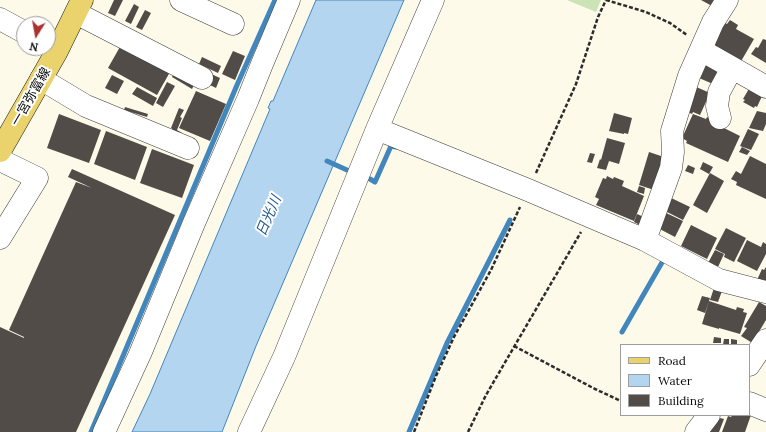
<!DOCTYPE html>
<meta charset="utf-8">
<style>
body{margin:0}
#map{position:relative;width:766px;height:432px;overflow:hidden;background:#fdfae9;font-family:Lora,serif}
canvas{display:block}
.legend{position:absolute;left:620px;top:344px;width:130px;height:72px;box-sizing:border-box;background:#fff;border:1px solid #9d9d9d;margin:0;padding:5px 7px;list-style:none;font-size:12px;color:#0a0a0a}
.legend li{display:flex;align-items:center;gap:8px;height:20px}
.legend b{width:20px;border:1px solid #9d9d9d}
.north{position:absolute;left:16px;top:16px;width:40px;height:40px;box-sizing:border-box;background:#fff;border:1px solid #9d9d9d;border-radius:50%;rotate:191deg;font-size:11px;font-weight:700;line-height:16px;text-align:center;color:#0a0a0a}
.north::after{content:'';display:block;margin:auto;width:14px;height:18px;background:#aa3332;clip-path:polygon(50% 0,100% 100%,50% 72%,0 100%)}
</style>
<div id="map">
<canvas width="766" height="432"></canvas>
<ul class="legend">
<li><b style="height:5px;background:#ead26c"></b>Road</li>
<li><b style="height:11px;background:#b3d5ef"></b>Water</li>
<li><b style="height:11px;background:#514c48"></b>Building</li>
</ul>
<div class="north">N</div>
</div>
<script>
const c = document.querySelector('canvas').getContext('2d');
c.lineJoin = 'round';
function paint(path, color) {
  c.fillStyle = color;
  c.fill(path, 'evenodd');
}
function shape(rows) {
  const path = new Path2D();
  for (const r of rows) {
    path.moveTo(r[0], r[1]);
    for (let i = 2; i < r.length; i += 2) path.lineTo(r[i], r[i + 1]);
  }
  return path;
}
function stroke(path, color, width, dash) {
  c.strokeStyle = color;
  c.lineWidth = width;
  c.lineCap = dash ? 'butt' : 'round';
  c.setLineDash(dash || []);
  c.stroke(path);
}
function write(font, color, halo, rows, align = 'center') {
  c.font = font + ' Lora,"Noto Sans JP",serif';
  c.lineWidth = 4;
  c.setLineDash([]);
  c.textBaseline = 'middle';
  c.strokeStyle = halo;
  c.fillStyle = color;
  for (const [text, x, y, turn = 0] of rows) {
    c.save();
    c.translate(x, y);
    c.rotate((+turn || 0) * Math.PI / 180);
    c.textAlign = isNaN(turn) ? turn : align;
    if (halo) c.strokeText(text, 0, 0);
    c.fillText(text, 0, 0);
    c.restore();
  }
}
const green = shape([
 [567,0,601,0,596,12]
]);
const water = shape([
 [316,0,404,0,256,346,222,432,132,432,150,394,270,109,268,108,271,101,273,101,316,0]
]);
const stream = shape([
 [327,161,347,170],
 [370,179,375,182,391,146,396,147],
 [622,332,664,259],
 [91,432,237,85,275,0],
 [409,432,447,343,510,220]
]);
const building = shape([
 [114,0,123,0,115,16,108,13],
 [701,0,715,0,712,6],
 [134,4,139,7,131,24,125,21],
 [145,10,151,13,142,30,136,27],
 [730,20,738,25,736,29,754,39,740,63,711,50,723,22,727,24],
 [763,39,766,40,766,63,751,54,756,47,758,48],
 [121,45,170,72,157,95,108,68],
 [233,51,245,56,235,80,222,74],
 [202,57,221,66,218,73,199,64],
 [702,58,721,66,713,84,699,78],
 [175,71,195,83,192,89,172,77],
 [209,73,220,78,216,88,208,84],
 [112,75,124,81,117,94,105,88],
 [167,82,175,86,163,107,156,103],
 [694,86,710,93,700,115,693,112,692,114,684,110],
 [137,87,157,98,153,106,132,94],
 [750,87,763,94,757,107,755,106,754,108,743,102,745,100,743,99],
 [196,91,226,104,210,141,179,128],
 [125,107,148,114,147,117,124,110],
 [179,108,184,110,180,117,182,118,177,130,182,133,181,135,171,131,172,128,171,128],
 [757,111,766,113,766,124,763,131,749,128],
 [614,113,632,118,628,134,624,133,624,134,609,131],
 [59,114,101,130,89,163,47,148],
 [693,114,706,119,707,117,714,120,712,122,740,136,728,162,686,143,687,141,682,138],
 [748,129,759,134,751,150,740,146],
 [106,131,147,147,135,180,94,164],
 [607,138,625,143,619,164,609,161,606,170,597,168,600,159,601,160],
 [742,147,750,151,747,155,739,152],
 [152,149,194,165,182,198,140,183],
 [649,152,667,158,657,191,639,185],
 [590,153,595,154,592,163,587,162],
 [750,156,766,164,766,199,736,185,737,182,731,179,736,171,741,174],
 [703,162,713,167,709,174,700,169],
 [688,165,695,168,693,174,685,171],
 [72,169,175,215,76,432,0,432,0,327,24,338,24,337,9,330,76,182,92,188,68,177],
 [710,173,724,181,707,213,693,205],
 [607,176,613,179,614,177,624,181,622,186,644,196,634,221,596,205,599,199,595,197,603,178,606,179],
 [639,186,645,188,644,194,637,192],
 [667,196,690,207,683,220,661,209],
 [662,211,683,221,675,237,654,226],
 [637,214,644,217,640,225,634,222],
 [691,225,717,238,707,259,681,246],
 [726,228,746,238,734,262,724,257,725,254,715,249],
 [747,240,761,247,763,242,766,244,766,254,757,271,737,261],
 [715,250,724,254,718,267,708,263],
 [766,267,766,284,757,280,762,269,764,270],
 [714,288,722,291,718,302,710,300],
 [702,296,710,298,705,313,697,310],
 [709,301,736,310,737,307,744,309,743,312,747,313,740,334,719,328,719,329,702,324],
 [759,302,766,306,766,320,757,335,754,344,741,336,747,328,744,327],
 [714,337,721,338,721,343,713,343],
 [724,339,729,339,729,345,723,345],
 [731,339,737,340,737,345,731,345],
 [732,415,751,415,745,432,722,432,728,416,731,417],
 [716,417,724,419,719,432,709,432]
]);
const path = shape([
 [606,0,646,12,670,23,687,35],
 [536,173,576,84,598,17,606,0],
 [514,346,595,389,621,401],
 [414,432,436,376,454,337,491,270,520,207],
 [468,432,486,395,581,232]
]);
const minor = shape([
 [181,0,233,24],
 [76,13,202,78],
 [0,19,24,32],
 [701,50,766,87],
 [41,79,86,106,188,148],
 [720,118,717,106,719,92,732,68],
 [377,129,528,190,645,240,719,280,766,292],
 [0,160,37,178,0,238],
 [645,240,671,168,673,152,672,131,689,76,713,22,727,0],
 [749,365,766,340],
 [749,403,766,410],
 [104,432,140,354,194,223,248,99,262,64,289,0],
 [249,432,284,357,377,129,433,0],
 [696,432,709,415]
]);
const major = shape([
 [0,151,57,51,82,0]
]);
const streetNames = [
 ["一宮弥富線",31,97,-60]
];
const waterNames = [
 ["日光川",269,216,-67]
];
paint(green, '#cbe3b7');
paint(water, '#b3d5ef');
stroke(water, '#4286be', 1);
stroke(stream, '#4286be', 5);
paint(building, '#514c48');
stroke(minor, '#3d3d3d', 23);
stroke(major, '#1b1b1b', 23);
stroke(path, '#2c2c2c', 2.5, [4, 2]);
stroke(minor, '#fff', 22);
stroke(major, '#ead26c', 22);
write('13px', '#0a0a0a', '#fff', streetNames);
write('italic 14px', '#22598d', '#fff', waterNames);
</script>
